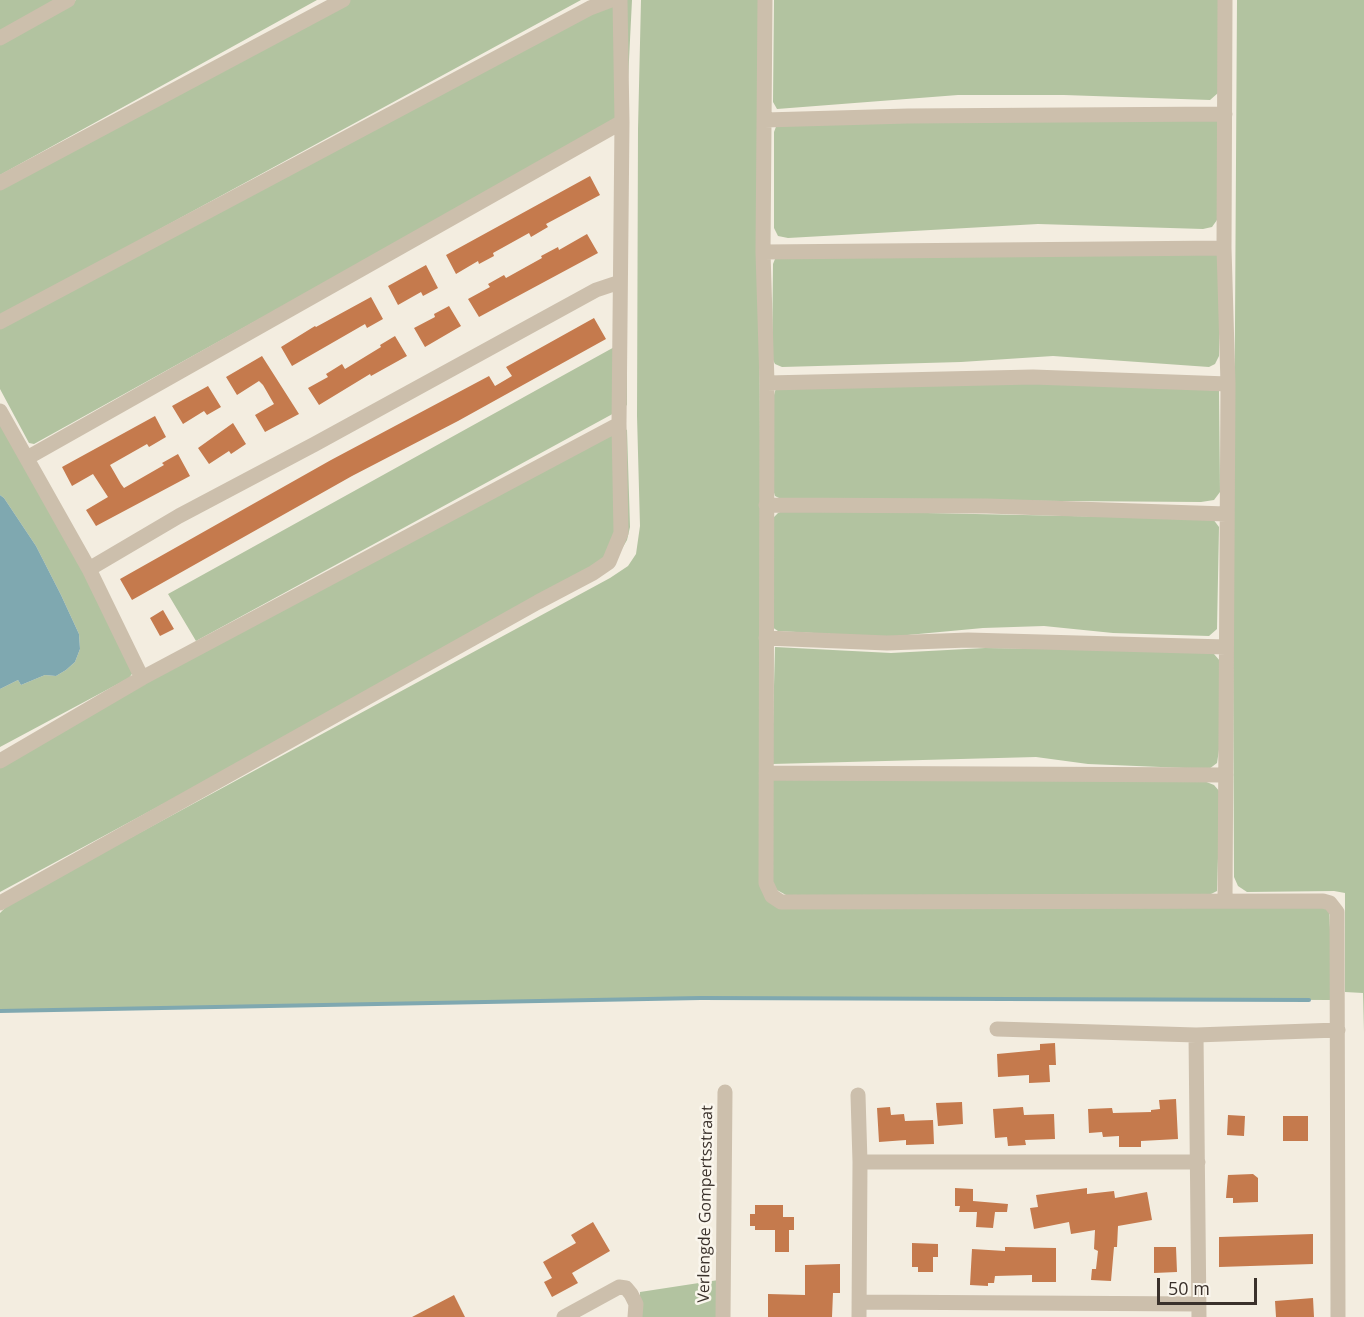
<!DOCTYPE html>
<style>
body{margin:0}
#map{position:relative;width:1364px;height:1317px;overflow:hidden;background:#f3ede0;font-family:"Open Sans",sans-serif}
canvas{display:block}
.scale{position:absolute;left:1157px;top:1278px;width:100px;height:27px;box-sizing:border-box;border:3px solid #3a312b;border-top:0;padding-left:8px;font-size:18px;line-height:21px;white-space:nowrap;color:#3a312b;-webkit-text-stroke:4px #faf6ed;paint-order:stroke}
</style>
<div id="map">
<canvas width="1364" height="1317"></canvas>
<div class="scale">50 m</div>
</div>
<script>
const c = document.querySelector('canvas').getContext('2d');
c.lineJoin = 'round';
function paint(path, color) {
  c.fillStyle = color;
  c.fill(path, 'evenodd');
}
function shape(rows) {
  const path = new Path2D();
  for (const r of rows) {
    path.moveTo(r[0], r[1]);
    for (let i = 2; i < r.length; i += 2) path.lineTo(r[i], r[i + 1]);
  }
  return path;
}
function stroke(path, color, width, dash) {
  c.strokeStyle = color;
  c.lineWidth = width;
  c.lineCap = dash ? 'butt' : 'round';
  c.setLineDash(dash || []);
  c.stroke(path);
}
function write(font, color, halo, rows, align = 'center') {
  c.font = font + ' "Open Sans",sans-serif';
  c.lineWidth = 5;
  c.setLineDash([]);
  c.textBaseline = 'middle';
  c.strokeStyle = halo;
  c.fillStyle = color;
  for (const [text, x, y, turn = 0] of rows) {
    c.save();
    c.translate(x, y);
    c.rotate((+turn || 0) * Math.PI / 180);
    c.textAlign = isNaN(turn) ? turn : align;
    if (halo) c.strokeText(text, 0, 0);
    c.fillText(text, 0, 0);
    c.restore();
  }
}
const green = shape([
 [0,0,56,0,0,31],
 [76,0,317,0,0,175,0,42],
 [337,0,581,0,0,316,0,185],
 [601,0,632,0,626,120,481,196,34,444,29,443,0,389,0,327],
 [641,0,758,0,762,888,769,902,1329,906,1333,1000,701,998,0,1011,0,913,10,903,610,578,628,566,636,554,640,526,637,416,638,129],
 [774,0,1219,0,1218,93,1210,100,1064,95,958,95,777,109,773,102],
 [1237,0,1364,0,1364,1032,1363,993,1345,992,1345,893,1334,891,1247,892,1238,886,1234,877,1233,648],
 [1213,116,1219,123,1217,220,1212,227,1203,229,1038,224,788,238,778,236,774,228,774,132,777,124],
 [1075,242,1204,246,1215,251,1220,258,1219,356,1215,364,1209,367,1053,356,961,362,782,367,775,364,772,358,773,264,777,254],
 [627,340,627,405,618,411,196,641,168,594],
 [1032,374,1219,391,1220,492,1214,500,1201,502,781,499,775,496,772,486,774,395,776,388],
 [0,410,134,671,129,678,0,747,0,689,18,680,21,685,45,675,56,676,66,670,75,662,80,649,79,634,61,595,36,546,4,498,0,495],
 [617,425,627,430,630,527,627,540,620,552,602,567,0,892,0,757],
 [785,510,1213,519,1219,527,1217,629,1209,636,1113,633,1044,626,983,628,886,637,778,631,772,627,773,518,778,513],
 [775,647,891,653,985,648,1204,651,1214,654,1220,661,1219,750,1217,763,1209,769,1088,764,1036,757,772,764],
 [773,780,1204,781,1214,785,1220,792,1217,891,1209,895,786,895,777,890,772,882],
 [725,1279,725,1317,640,1317,640,1292]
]);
const water = shape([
 [0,495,4,498,36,546,61,595,79,634,80,649,75,662,66,670,56,676,45,675,21,685,18,680,0,689]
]);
const stream = shape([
 [0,1011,701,998,1309,1000]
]);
const building = shape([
 [590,176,600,195,546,224,548,227,531,237,529,233,493,253,494,256,479,264,478,261,456,274,446,255],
 [587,234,598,253,479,317,468,299,490,287,488,284,504,275,506,278,542,258,541,256,558,247,559,250],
 [426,265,438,288,423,296,421,292,398,305,388,286],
 [371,297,383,319,367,328,365,324,292,366,281,347,315,326,316,327],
 [449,306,461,326,425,347,414,328,435,317,434,314],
 [594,318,606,339,458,421,352,476,132,600,120,579,331,460,489,376,495,386,512,376,506,367],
 [395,336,407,356,371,376,370,374,319,405,308,388,328,377,326,374,342,364,345,369,381,347,380,345],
 [262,356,299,414,265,432,255,415,274,404,263,385,259,381,237,395,226,377],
 [208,386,221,407,207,415,204,411,183,424,172,406],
 [155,416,166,437,149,447,147,444,110,465,121,484,124,488,164,465,162,463,178,454,190,476,96,526,86,510,108,497,93,474,72,486,62,467],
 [233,423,246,444,231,454,229,451,209,464,198,448],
 [163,610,174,629,160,636,150,618],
 [1055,1043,1056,1065,1049,1065,1050,1082,1029,1083,1029,1075,998,1077,997,1054,1040,1050,1040,1044],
 [1176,1099,1178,1139,1141,1141,1141,1147,1119,1147,1119,1136,1103,1137,1102,1132,1089,1133,1088,1109,1112,1108,1113,1113,1151,1112,1151,1110,1160,1109,1159,1100],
 [962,1102,963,1124,938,1126,936,1103],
 [890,1107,891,1115,904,1114,905,1121,933,1120,934,1144,906,1145,906,1140,879,1142,877,1108],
 [1023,1107,1024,1115,1054,1114,1055,1139,1025,1140,1026,1145,1008,1146,1007,1137,995,1138,993,1109],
 [1228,1115,1245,1116,1244,1136,1227,1135],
 [1283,1116,1308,1116,1308,1141,1283,1141],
 [1253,1174,1258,1178,1258,1202,1233,1203,1233,1198,1226,1198,1228,1175],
 [955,1188,973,1189,973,1201,1008,1204,1007,1212,995,1212,993,1228,976,1227,977,1212,959,1212,960,1206,955,1206],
 [1087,1188,1087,1194,1114,1191,1115,1198,1147,1192,1152,1220,1118,1226,1117,1247,1114,1247,1111,1281,1091,1280,1092,1269,1096,1269,1098,1251,1094,1249,1095,1230,1071,1234,1069,1222,1034,1229,1030,1208,1038,1207,1036,1195],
 [755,1205,783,1205,783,1217,794,1217,794,1230,789,1230,789,1252,775,1252,775,1230,755,1230,755,1226,750,1226,750,1214,755,1214],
 [593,1222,610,1251,572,1273,578,1283,552,1297,544,1282,552,1278,543,1262,576,1243,571,1235],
 [1313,1234,1313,1264,1219,1267,1219,1237],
 [912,1243,938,1244,938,1257,933,1257,933,1272,918,1272,918,1267,912,1267],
 [1005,1247,1056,1248,1056,1282,1032,1282,1032,1275,995,1276,994,1283,988,1283,988,1286,970,1285,972,1249,1005,1251],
 [1154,1247,1176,1247,1177,1272,1154,1273],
 [840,1264,840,1293,833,1293,832,1317,768,1317,768,1294,805,1295,805,1265],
 [454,1295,465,1317,412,1317],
 [1313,1298,1314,1317,1276,1317,1275,1301]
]);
const street = shape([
 [765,0,763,252,767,383,766,883,772,896,781,902,1323,901,1330,903,1337,912,1338,1317],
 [1225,0,1224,248,1228,384,1225,901],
 [0,38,68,0],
 [765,120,908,116,1225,114],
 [0,183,343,0],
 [763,252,1224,248],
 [0,322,590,8,611,0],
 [767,383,1033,377,1228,384],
 [0,411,89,569,142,678],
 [27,458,622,122],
 [766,505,987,506,1226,514],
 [89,569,179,516,315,444,596,290,620,282],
 [766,638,887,643,968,640,1226,647],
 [0,761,142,678,619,424],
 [766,773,1226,775],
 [0,903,538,602,593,573,609,562,621,533,619,424,622,122,620,0],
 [997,1029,1196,1035,1338,1030],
 [1196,1035,1199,1317],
 [858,1095,860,1162,859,1317],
 [860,1162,1198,1162],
 [859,1302,1199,1304],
 [564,1317,619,1287,626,1288,631,1294,636,1304,635,1317],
 [723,1317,725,1092]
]);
const streetNames = [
 ["Verlengde Gompertsstraat",706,1204,-89]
];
paint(green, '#b2c3a0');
paint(water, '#7fa8b0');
stroke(stream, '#7fa8b0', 4);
paint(building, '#c57a4d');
stroke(street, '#ccbfac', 15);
write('16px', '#3a312b', '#faf6ed', streetNames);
</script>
